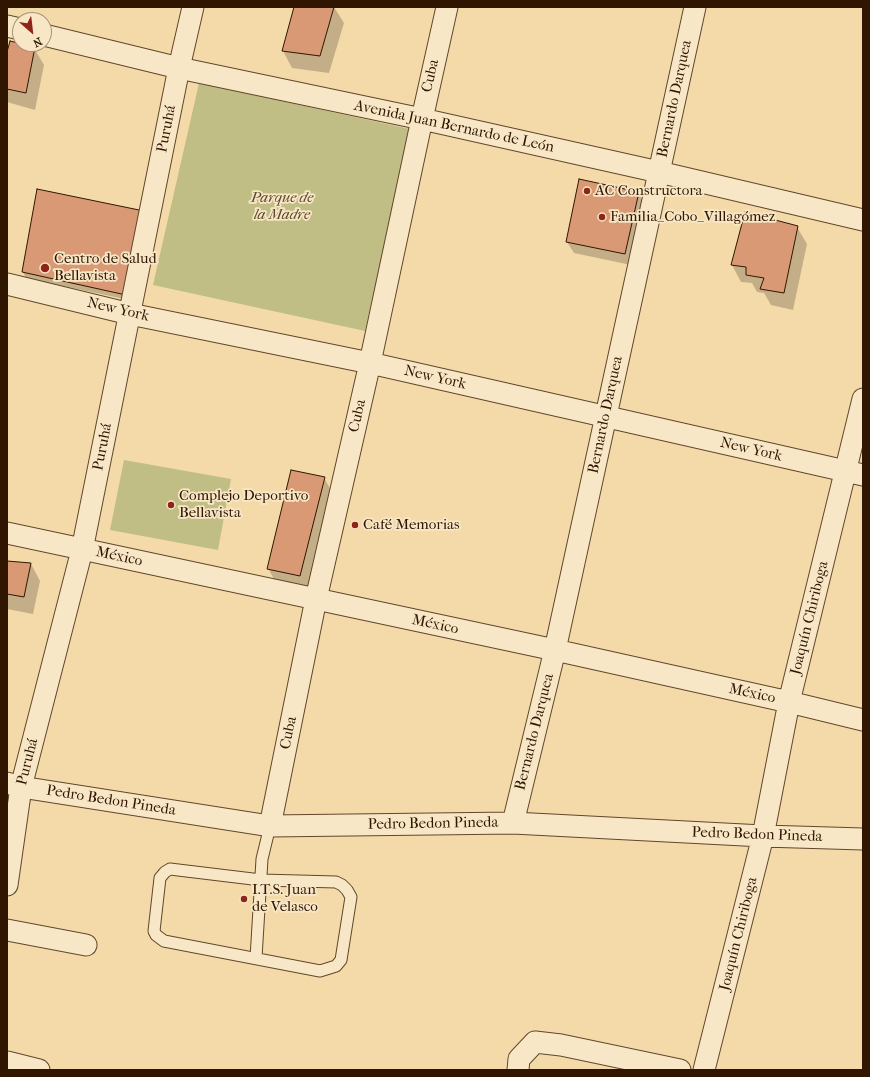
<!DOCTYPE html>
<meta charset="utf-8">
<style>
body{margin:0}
#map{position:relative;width:870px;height:1077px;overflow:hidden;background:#f4daa9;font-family:"IM FELL French Canon",serif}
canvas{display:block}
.frame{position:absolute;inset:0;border:8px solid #301601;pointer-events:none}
.north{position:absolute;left:12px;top:12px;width:40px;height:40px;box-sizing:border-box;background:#f8e7c7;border:1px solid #a89378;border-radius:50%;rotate:152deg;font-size:11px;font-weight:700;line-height:16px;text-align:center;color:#301601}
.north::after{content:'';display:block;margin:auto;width:14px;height:18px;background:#8f2418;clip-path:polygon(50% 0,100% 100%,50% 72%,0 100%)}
</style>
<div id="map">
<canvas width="870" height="1077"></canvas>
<div class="frame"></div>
<div class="north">N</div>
</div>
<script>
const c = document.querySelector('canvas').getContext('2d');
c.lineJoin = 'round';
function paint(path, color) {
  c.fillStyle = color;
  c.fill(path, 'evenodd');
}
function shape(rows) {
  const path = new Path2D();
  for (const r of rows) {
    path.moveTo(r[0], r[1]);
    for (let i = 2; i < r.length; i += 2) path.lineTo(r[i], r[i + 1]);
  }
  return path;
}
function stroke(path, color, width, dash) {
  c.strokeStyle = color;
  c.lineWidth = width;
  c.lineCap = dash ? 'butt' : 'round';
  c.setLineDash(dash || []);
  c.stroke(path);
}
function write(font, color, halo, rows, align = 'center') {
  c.font = font + ' "IM FELL French Canon",serif';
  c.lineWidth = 3.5;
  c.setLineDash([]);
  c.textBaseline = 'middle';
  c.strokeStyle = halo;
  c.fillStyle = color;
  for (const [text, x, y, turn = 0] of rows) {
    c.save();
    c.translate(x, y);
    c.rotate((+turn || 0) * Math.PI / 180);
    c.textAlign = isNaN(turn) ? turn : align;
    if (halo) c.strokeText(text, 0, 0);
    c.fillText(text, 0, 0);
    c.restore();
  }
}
const green = shape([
 [199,83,410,129,365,331,153,285],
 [124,460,231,479,218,550,110,530]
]);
const shadow = shape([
 [295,7,334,7,344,23,329,73,292,68,283,51],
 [34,48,44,65,35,110,7,102,7,55],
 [638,193,645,204,631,265,574,253,567,242],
 [146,217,129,300,26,278,23,272],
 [797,227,807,244,793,310,771,305,764,293,757,292,752,283,741,282,732,265],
 [324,478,334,495,310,593,277,585,268,568],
 [7,562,31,564,40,581,33,614,7,609]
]);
const building = shape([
 [294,7,334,7,320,56,282,51,294,7],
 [10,41,35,47,26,93,7,89,7,52,10,41],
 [579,179,639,192,625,254,566,242,579,179],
 [37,189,144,211,126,295,22,272,37,189],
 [745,212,798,226,784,293,760,289,764,278,746,275,746,267,731,265,745,212],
 [291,470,325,477,300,576,267,569,291,470],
 [7,561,31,563,24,597,7,594,7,561]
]);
const service = shape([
 [170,869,261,880,336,882,342,885,347,890,351,897,341,960,336,966,320,971,164,941,156,935,154,931,160,878,165,872,170,869],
 [256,958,262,859,270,826]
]);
const minor = shape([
 [7,26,20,29],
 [44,35,179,68,422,119,659,172,863,220],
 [7,284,130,314,370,363,863,475],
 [7,533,555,650,789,702,863,720],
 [7,783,21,787,270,826,513,823,763,836,863,839],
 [513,823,555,650,695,7],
 [270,826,316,599,370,363,422,119,447,7],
 [7,885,21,787,82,550,179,68,193,7],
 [7,930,86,945],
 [7,1062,39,1070],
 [518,1070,519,1059,535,1042,561,1045,680,1070],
 [704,1070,763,836,789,702,863,399]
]);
const markers = [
 [587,191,4,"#8f2418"],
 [602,217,4,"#8f2418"],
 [45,268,5,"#8f2418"],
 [171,505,4,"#8f2418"],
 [355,525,4,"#8f2418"],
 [244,899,4,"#8f2418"]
];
const streetNames = [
 ["Cuba",431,76,-77],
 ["Bernardo Darquea",675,99,-78],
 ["Avenida Juan Bernardo de León",454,127,12],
 ["Puruhá",167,129,-79],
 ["New York",118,310,13],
 ["New York",435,378,13],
 ["Bernardo Darquea",606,415,-78],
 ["Cuba",358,416,-77],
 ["Puruhá",103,447,-79],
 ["New York",751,450,13],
 ["México",119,557,12],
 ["Joaquín Chiriboga",810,618,-76],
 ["México",435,625,12],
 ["México",752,694,12],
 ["Bernardo Darquea",535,732,-76],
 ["Cuba",289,733,-78],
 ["Puruhá",28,762,-76],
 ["Pedro Bedon Pineda",111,801,9],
 ["Pedro Bedon Pineda",433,824,-1],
 ["Pedro Bedon Pineda",757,835,2],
 ["Joaquín Chiriboga",739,934,-76]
];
const poiNames = [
 ["AC Constructora",595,191],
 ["Familia_Cobo_Villagómez",610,217],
 ["Centro de Salud",54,259],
 ["Bellavista",54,276],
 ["Complejo Deportivo",179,496],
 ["Bellavista",179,513],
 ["Café Memorias",363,525],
 ["I.T.S. Juan",252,890],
 ["de Velasco",252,907]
];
const parkNames = [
 ["Parque de",282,198],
 ["la Madre",282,215]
];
paint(green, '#c0be85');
paint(shadow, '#0003');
paint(building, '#d89974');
stroke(building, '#301601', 1);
stroke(service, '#61472b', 13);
stroke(minor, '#61472b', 23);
stroke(service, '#f8e7c7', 11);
stroke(minor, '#f8e7c7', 21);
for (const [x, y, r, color] of markers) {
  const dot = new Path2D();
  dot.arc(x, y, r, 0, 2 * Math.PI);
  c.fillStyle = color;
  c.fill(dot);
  stroke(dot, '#f8e7c7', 1.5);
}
write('15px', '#301601', '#f8e7c7', streetNames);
write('15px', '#301601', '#f8e7c7', poiNames, 'left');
write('italic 15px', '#5b4829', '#f8e7c7', parkNames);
</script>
